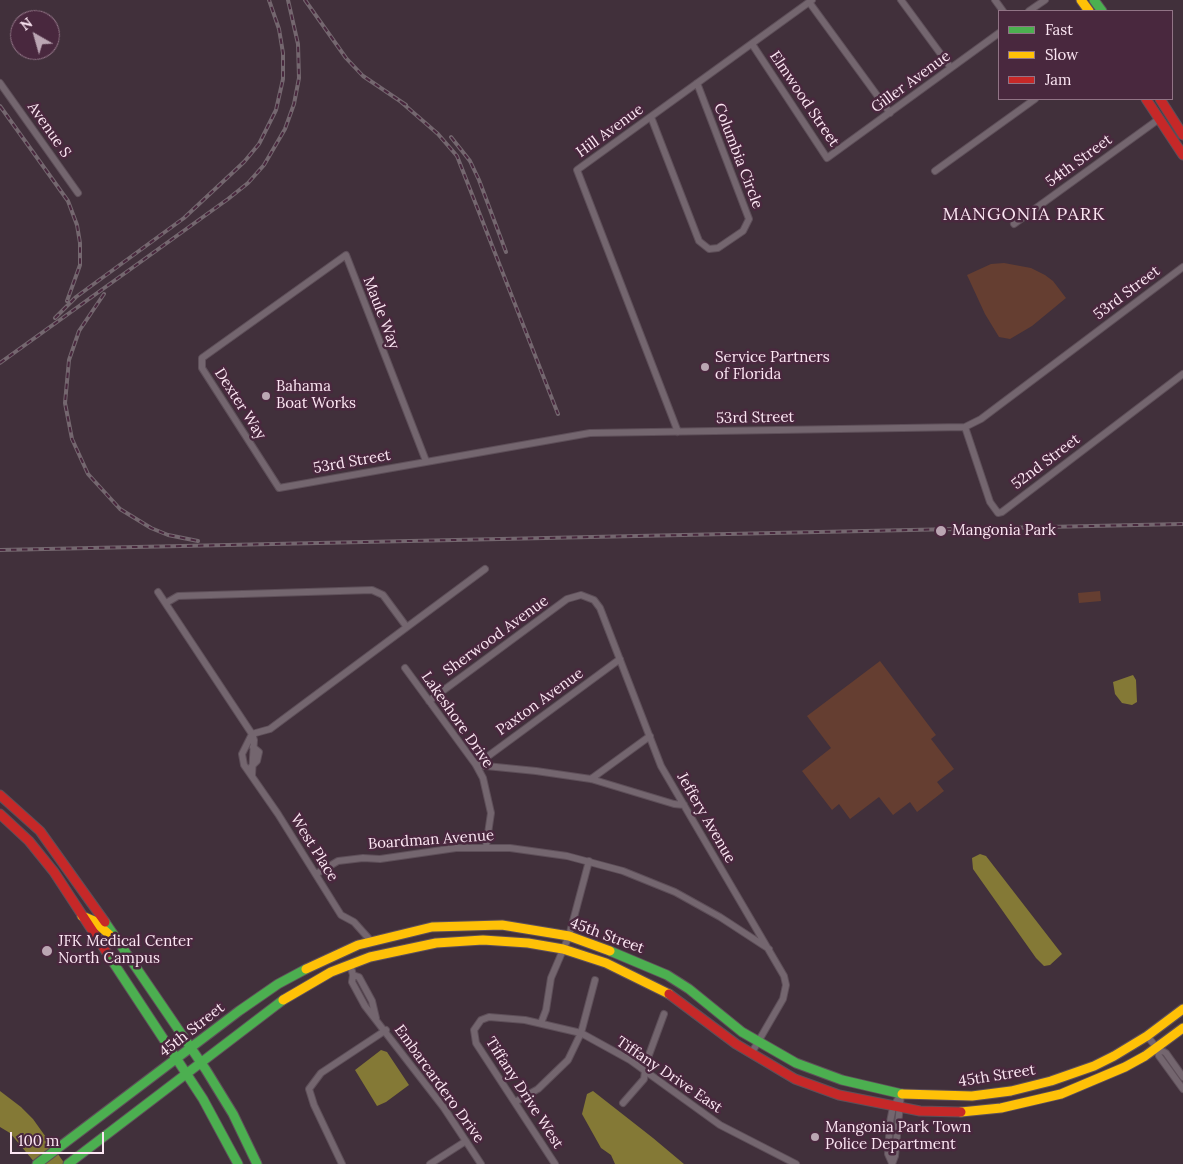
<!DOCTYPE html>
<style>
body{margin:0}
#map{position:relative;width:1183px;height:1164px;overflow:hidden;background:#41303b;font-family:Lora,serif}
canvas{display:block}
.legend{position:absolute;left:998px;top:10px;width:175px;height:90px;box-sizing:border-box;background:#49283e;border:1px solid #917486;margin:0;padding:6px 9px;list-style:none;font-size:15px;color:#fce6f3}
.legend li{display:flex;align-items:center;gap:10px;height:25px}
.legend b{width:25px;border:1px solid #917486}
.north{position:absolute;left:10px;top:10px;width:50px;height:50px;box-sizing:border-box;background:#49283e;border:1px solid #917486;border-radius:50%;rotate:322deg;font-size:14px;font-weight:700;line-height:20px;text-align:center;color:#fce6f3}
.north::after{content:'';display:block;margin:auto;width:18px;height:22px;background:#bba6b3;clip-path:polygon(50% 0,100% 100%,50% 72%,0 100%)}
.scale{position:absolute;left:10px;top:1132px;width:94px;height:22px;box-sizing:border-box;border:2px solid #fce6f3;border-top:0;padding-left:6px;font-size:15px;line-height:18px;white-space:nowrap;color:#fce6f3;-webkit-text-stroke:4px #49283e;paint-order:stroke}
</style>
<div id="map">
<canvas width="1183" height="1164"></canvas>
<ul class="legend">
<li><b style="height:6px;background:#4caf50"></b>Fast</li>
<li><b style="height:6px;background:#ffc107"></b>Slow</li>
<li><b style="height:6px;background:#c62828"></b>Jam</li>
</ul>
<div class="north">N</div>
<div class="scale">100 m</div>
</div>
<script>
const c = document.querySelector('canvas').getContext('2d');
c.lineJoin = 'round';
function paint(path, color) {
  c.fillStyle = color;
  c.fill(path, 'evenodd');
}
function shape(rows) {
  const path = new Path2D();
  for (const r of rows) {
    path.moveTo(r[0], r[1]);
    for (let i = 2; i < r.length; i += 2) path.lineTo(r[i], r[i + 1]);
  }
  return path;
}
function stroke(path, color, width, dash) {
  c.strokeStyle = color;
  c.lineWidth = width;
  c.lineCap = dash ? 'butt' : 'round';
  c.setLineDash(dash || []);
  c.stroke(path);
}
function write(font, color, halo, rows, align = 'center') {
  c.font = font + ' Lora,serif';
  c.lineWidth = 5;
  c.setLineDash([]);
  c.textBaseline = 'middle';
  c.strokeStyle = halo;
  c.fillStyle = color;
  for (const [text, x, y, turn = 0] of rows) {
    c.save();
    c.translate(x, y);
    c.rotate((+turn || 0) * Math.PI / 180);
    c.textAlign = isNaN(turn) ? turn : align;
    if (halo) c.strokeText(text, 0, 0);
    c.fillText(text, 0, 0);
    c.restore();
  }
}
const green = shape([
 [1004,263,1031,268,1045,275,1053,281,1066,298,1032,326,1010,339,999,337,985,314,967,275,991,264],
 [1100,591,1101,601,1079,603,1078,593],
 [880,661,936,735,931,739,954,769,937,782,944,791,917,812,910,802,893,815,879,797,850,819,839,804,832,810,802,771,831,748,807,716]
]);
const water = shape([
 [1133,675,1136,680,1137,702,1132,705,1122,703,1115,694,1113,682],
 [980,854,986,856,1058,949,1062,954,1050,965,1044,966,1036,958,973,869,972,858],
 [381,1050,387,1052,409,1085,386,1102,377,1106,355,1070],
 [0,1091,21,1107,33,1119,65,1164,36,1164,10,1133,0,1127],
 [593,1091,653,1138,684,1164,615,1164,611,1155,601,1148,582,1114,587,1094]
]);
const street = shape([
 [901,0,951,68],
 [995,0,1003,11],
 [809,2,890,113],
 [1029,11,1045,0],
 [752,44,827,158,999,33],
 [0,83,78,193],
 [651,117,699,241,709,249,718,248,743,231,749,219,697,83],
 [935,171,1035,99],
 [1014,224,1159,119],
 [965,427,990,502,998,513,1002,512,1183,374],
 [678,432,577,170,812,0],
 [426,461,346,255,202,358,202,368,279,488,590,433,965,427,981,419,1183,267],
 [158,592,252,734,254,740,252,775],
 [166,603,178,596,372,590,383,595,406,626],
 [405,668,476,765,483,778,491,813,486,847],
 [429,701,567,599,581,595,594,600,600,608,661,766,784,976,786,985,783,999,751,1054],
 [252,734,270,729,485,569],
 [252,734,242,754,244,765,278,814,341,915,354,922,371,941],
 [476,765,536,771,591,779,674,804,684,805],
 [476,765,620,659],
 [251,767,257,761,259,752,253,747],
 [591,779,650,736],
 [316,874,338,861,363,858,380,859,456,848,510,848,567,856,623,871,675,892,720,917,769,949],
 [350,964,353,975,352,982,365,1006,444,1108,481,1164],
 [353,975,359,977,372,1001,376,1018],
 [541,1023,546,1010,551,978,569,936,589,861],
 [1147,1036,1157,1048,1166,1053,1183,1077],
 [1157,1048,1159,1056,1183,1089],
 [515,1102,538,1089,568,1060,581,1033,595,980],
 [623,1103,644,1079,646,1063,664,1014],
 [892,1163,888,1154,890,1122,893,1107,901,1094],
 [342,1164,314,1105,309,1089,321,1073,386,1030],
 [430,1164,466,1141],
 [555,1164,476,1043,474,1030,481,1020,489,1017,525,1020,581,1033,630,1060,720,1125,796,1164],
 [892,1164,895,1156,901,1094]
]);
const fast = shape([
 [1094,0,1102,11],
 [105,922,206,1070,233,1114,257,1164],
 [610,951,667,975,689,989,742,1032,796,1063,842,1080,902,1094],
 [107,953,203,1099,238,1164],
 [37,1164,239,1011,278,984,306,969],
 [68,1164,283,1000]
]);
const slow = shape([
 [1081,0,1089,11],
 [82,916,94,921,112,937],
 [306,969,358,945,432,927,502,925,569,936,610,951],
 [283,1000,331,972,370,957,436,943,483,940,528,943,563,949,606,963,669,994],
 [902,1094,972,1096,1011,1091,1051,1081,1094,1066,1114,1056,1147,1036,1183,1009],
 [961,1112,1001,1108,1061,1094,1125,1067,1145,1056,1183,1028]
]);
const jam = shape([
 [1146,99,1183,155],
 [1160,99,1183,135],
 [0,795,40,831,105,922],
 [0,814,29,841,54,872,107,953],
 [669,994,736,1044,795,1079,839,1095,920,1111,961,1112]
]);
const rail = shape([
 [305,0,346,58,363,76,406,105],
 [400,101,438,134,457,156,558,414],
 [0,106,68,201,77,225,80,243,80,265,67,301],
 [451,137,470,161,479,180,506,252],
 [104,294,79,331,69,360,65,403,72,439,88,474,120,509,151,528,168,535,198,541],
 [55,318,76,297,184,218,244,162,259,144,276,110,283,79,283,53,279,29,269,0],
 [0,363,228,199,248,183,264,165,285,129,294,104,299,78,298,44,288,0],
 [0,550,1183,524]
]);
const markers = [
 [705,367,5,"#bba6b3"],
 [266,396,5,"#bba6b3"],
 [941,531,6,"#bba6b3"],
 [47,951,6,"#bba6b3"],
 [815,1137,5,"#bba6b3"]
];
const streetNames = [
 ["Giller Avenue",911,82,-36],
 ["Elmwood Street",804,99,56],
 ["Avenue S",49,130,55],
 ["Hill Avenue",610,131,-36],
 ["Columbia Circle",738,156,69],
 ["54th Street",1079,161,-36],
 ["53rd Street",1127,293,-37],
 ["Maule Way",381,313,69],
 ["Dexter Way",240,404,57],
 ["53rd Street",755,418,-1],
 ["53rd Street",352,462,-10],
 ["52nd Street",1046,462,-37],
 ["Sherwood Avenue",496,636,-36],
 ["Paxton Avenue",540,702,-36],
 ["Lakeshore Drive",457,720,55],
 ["Jeffery Avenue",706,818,60],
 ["Boardman Avenue",431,840,-4],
 ["West Place",314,848,58],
 ["45th Street",607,936,20],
 ["45th Street",192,1030,-38],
 ["Tiffany Drive East",669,1075,34],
 ["45th Street",997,1076,-9],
 ["Embarcardero Drive",439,1084,54],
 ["Tiffany Drive West",524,1093,57]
];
const poiNames = [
 ["Service Partners",715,358],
 ["of Florida",715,375],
 ["Bahama",276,387],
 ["Boat Works",276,404],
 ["Mangonia Park",952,531],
 ["JFK Medical Center",58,942],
 ["North Campus",58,959],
 ["Mangonia Park Town",825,1128],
 ["Police Department",825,1145]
];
const quarterNames = [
 ["MANGONIA PARK",1024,215]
];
paint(green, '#653e31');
paint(water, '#847936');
stroke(street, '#5e4f59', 8);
stroke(fast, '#5e4f59', 11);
stroke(slow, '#5e4f59', 11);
stroke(jam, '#5e4f59', 11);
stroke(street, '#74666f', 6);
stroke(fast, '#4caf50', 9);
stroke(slow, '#ffc107', 9);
stroke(jam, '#c62828', 9);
stroke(rail, '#74676f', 4);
stroke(rail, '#49283e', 2, [5.5]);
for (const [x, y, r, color] of markers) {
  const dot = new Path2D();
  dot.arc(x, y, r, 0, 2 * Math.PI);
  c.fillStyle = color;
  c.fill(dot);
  stroke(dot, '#49283e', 2);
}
write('15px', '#fce6f3', '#49283e', streetNames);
write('15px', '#fce6f3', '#49283e', poiNames, 'left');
c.letterSpacing = '1px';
write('18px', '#fce6f3', '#49283e', quarterNames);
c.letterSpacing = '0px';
</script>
